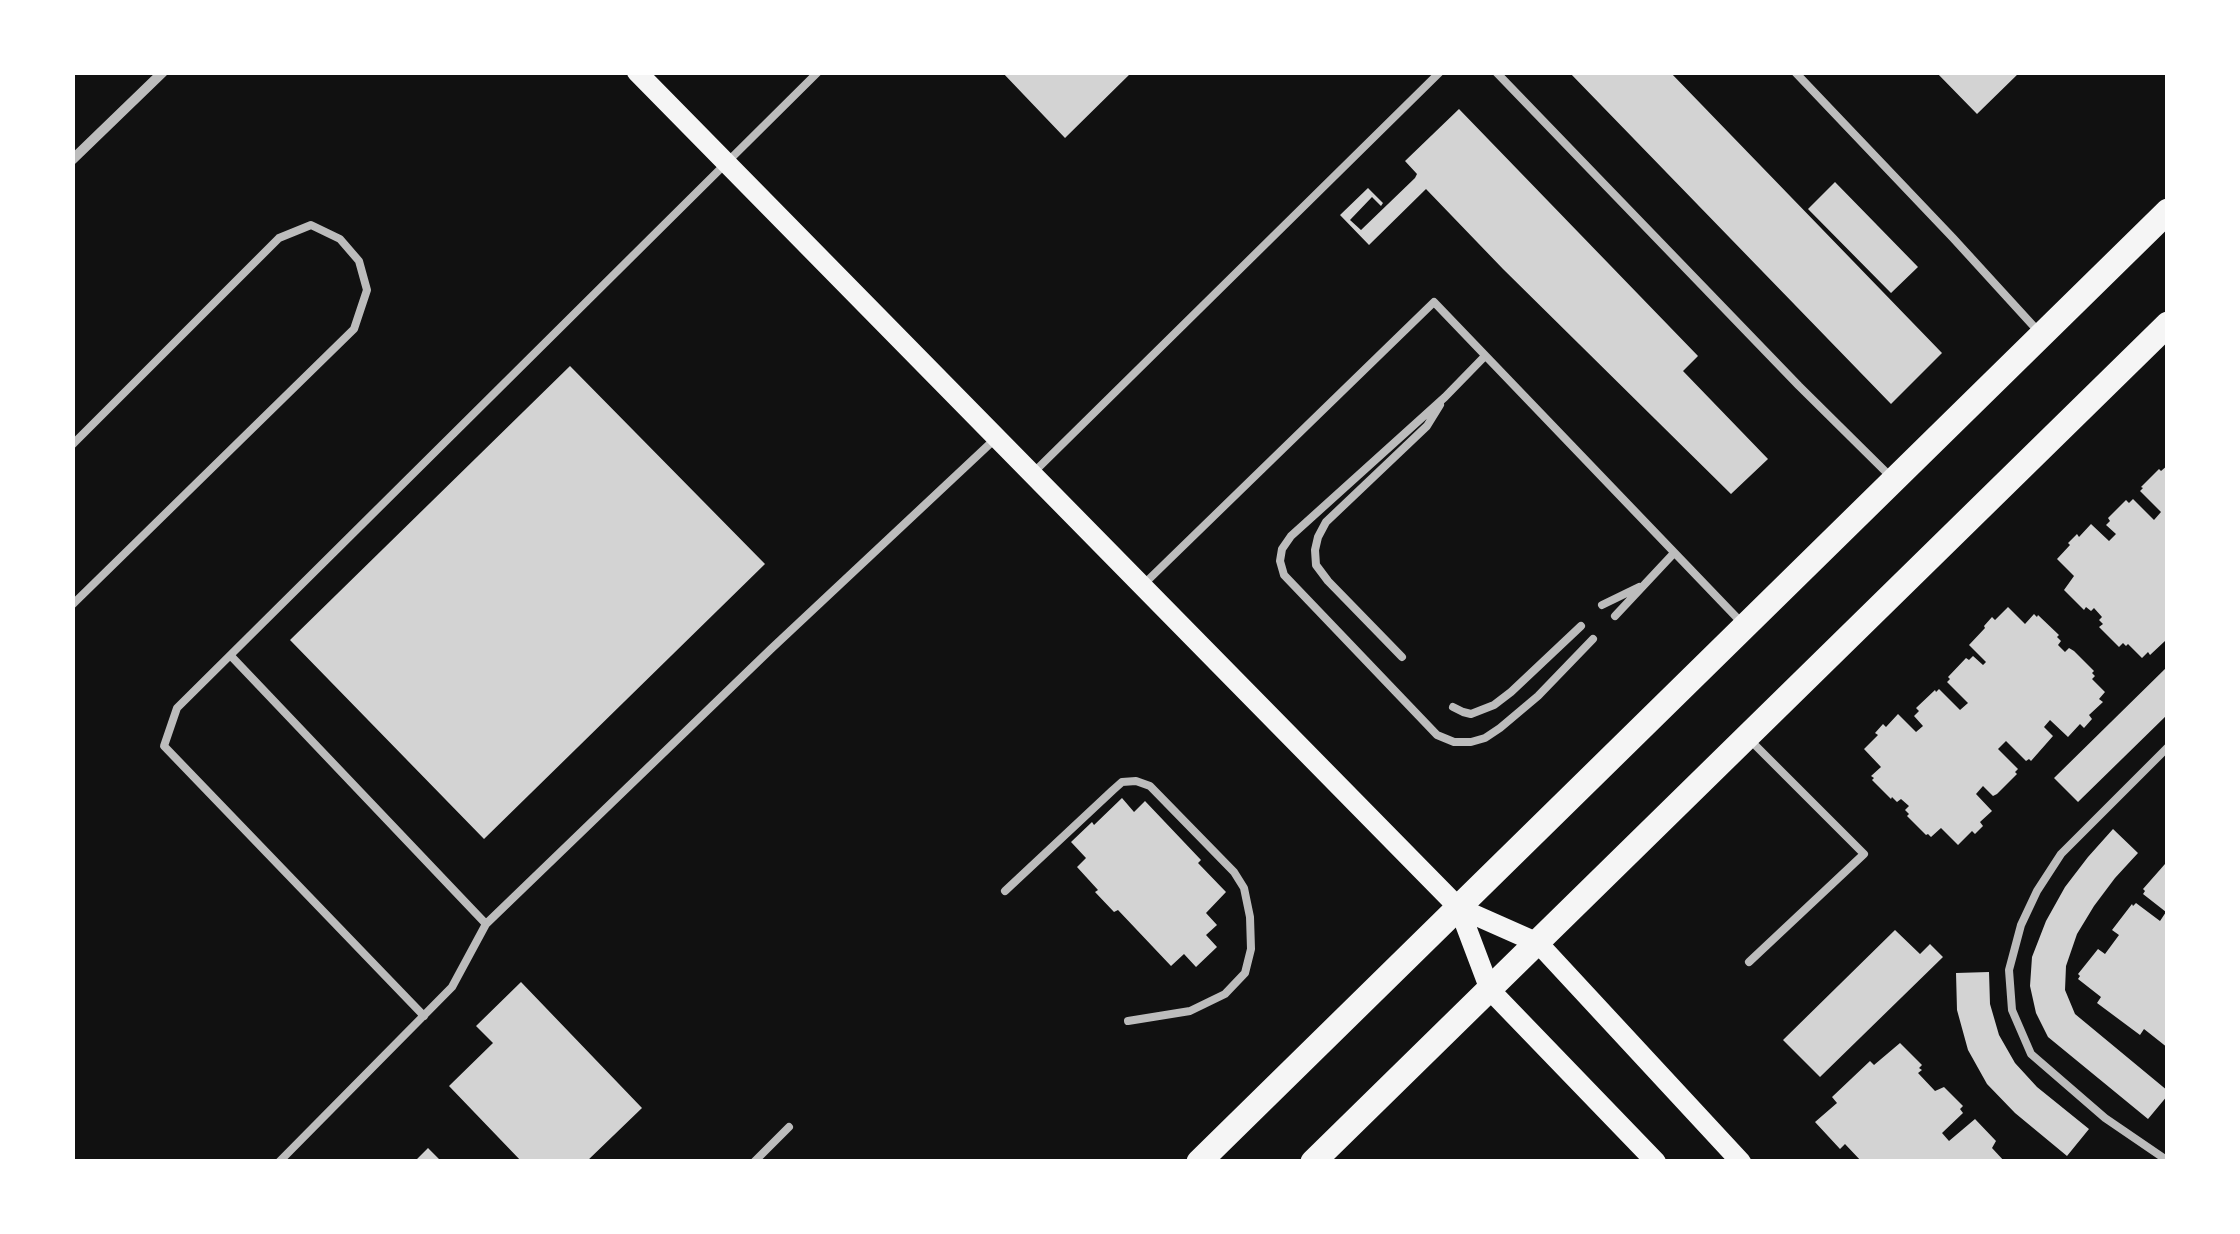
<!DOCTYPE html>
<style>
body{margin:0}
#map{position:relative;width:2240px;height:1234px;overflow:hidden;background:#111;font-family:"DM Sans",sans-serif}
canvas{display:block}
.frame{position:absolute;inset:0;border:75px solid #fff;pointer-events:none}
</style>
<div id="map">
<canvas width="2240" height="1234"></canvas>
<div class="frame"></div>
</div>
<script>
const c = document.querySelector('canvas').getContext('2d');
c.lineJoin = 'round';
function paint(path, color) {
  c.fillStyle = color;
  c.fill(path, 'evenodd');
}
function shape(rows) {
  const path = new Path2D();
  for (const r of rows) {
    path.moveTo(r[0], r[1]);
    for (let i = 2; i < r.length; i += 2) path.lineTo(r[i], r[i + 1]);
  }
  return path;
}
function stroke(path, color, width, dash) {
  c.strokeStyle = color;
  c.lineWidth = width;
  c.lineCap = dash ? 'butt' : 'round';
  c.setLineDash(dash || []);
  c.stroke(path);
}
const building = shape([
 [1002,72,1132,72,1065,138],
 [1569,72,1670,72,1942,353,1891,404],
 [1936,72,2020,72,1977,114],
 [1459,109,1698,356,1683,371,1768,459,1731,494,1503,269,1426,189,1369,245,1340,215,1368,188,1383,203,1381,206,1372,197,1350,220,1361,230,1415,178,1417,174,1405,161],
 [1835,182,1918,267,1891,293,1808,209],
 [570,366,765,564,484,839,290,640],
 [2168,465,2168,643,2165,641,2150,655,2148,652,2142,658,2128,644,2126,646,2123,643,2119,647,2099,627,2103,624,2099,620,2102,617,2094,608,2091,611,2086,607,2084,610,2064,590,2074,576,2057,559,2070,545,2068,543,2077,534,2079,537,2091,524,2109,541,2116,534,2106,525,2110,521,2108,518,2126,500,2129,503,2133,499,2154,520,2161,512,2140,491,2143,488,2141,487,2159,469,2161,471],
 [2008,607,2025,624,2034,614,2037,617,2038,615,2059,635,2057,637,2061,641,2058,645,2065,652,2069,648,2074,651,2094,671,2092,673,2095,676,2092,679,2105,692,2099,699,2103,702,2089,715,2092,719,2084,728,2080,724,2068,737,2050,720,2044,727,2053,736,2031,761,2029,759,2026,761,2006,741,1998,749,2018,769,2015,772,2017,774,1997,794,1993,796,1983,786,1976,794,1992,811,1980,822,1983,826,1975,834,1972,831,1958,845,1941,828,1931,837,1928,834,1926,835,1907,816,1909,814,1905,810,1909,806,1901,799,1897,802,1892,797,1891,799,1872,780,1874,778,1871,776,1881,767,1864,749,1878,735,1875,733,1883,724,1886,727,1898,714,1916,732,1923,726,1914,716,1919,711,1916,708,1935,690,1936,692,1939,689,1960,710,1968,703,1947,682,1950,679,1948,677,1966,658,1969,660,1973,656,1983,665,1986,662,1969,645,1985,628,1984,626,1992,617,1995,620],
 [2168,666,2168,714,2078,802,2054,778],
 [1122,798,1134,812,1145,801,1201,860,1198,863,1226,892,1206,913,1217,925,1206,935,1217,947,1196,967,1184,954,1171,966,1118,910,1114,912,1095,892,1098,890,1077,867,1086,858,1071,842,1092,822,1094,825],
 [2113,829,2138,853,2115,878,2094,906,2077,934,2066,966,2065,990,2075,1014,2168,1091,2168,1095,2148,1119,2048,1037,2036,1013,2030,986,2032,957,2046,921,2065,887,2088,857],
 [2165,864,2168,867,2168,1048,2144,1029,2140,1035,2097,1003,2101,997,2078,979,2080,976,2078,974,2098,949,2105,954,2119,935,2112,930,2132,904,2133,906,2136,903,2160,921,2166,912,2143,894,2145,891,2143,889],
 [1895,930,1920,954,1930,944,1943,957,1820,1077,1783,1040],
 [1989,972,1990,1004,1999,1035,2015,1063,2037,1087,2089,1129,2067,1156,2015,1113,1987,1084,1968,1050,1957,1010,1956,973],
 [521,982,642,1108,586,1162,522,1162,449,1086,493,1043,476,1026],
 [1900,1043,1922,1065,1919,1068,1922,1070,1918,1073,1935,1091,1944,1087,1963,1106,1960,1109,1963,1113,1942,1133,1949,1141,1975,1119,1996,1141,1992,1148,2005,1162,1862,1162,1845,1144,1840,1149,1815,1122,1837,1103,1832,1097,1870,1061,1874,1065],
 [428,1148,442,1162,414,1162]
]);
const service = shape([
 [1496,72,1799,386,1891,477],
 [1795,72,1953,238,2038,331],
 [1485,356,1445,397,1291,536,1282,549,1280,561,1284,575,1437,735,1454,742,1471,742,1485,738,1500,728,1538,696,1593,639],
 [72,445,279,238,311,225,340,239,359,261,367,290,354,329,72,605],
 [1032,474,1440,72],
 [1145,583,1434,302,1741,622],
 [1602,605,1639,587],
 [1615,616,1674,553],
 [231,656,486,924],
 [1402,657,1328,581,1316,565,1315,550,1318,537,1326,522,1427,426,1440,405],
 [1453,707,1463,712,1471,714,1494,705,1511,692,1581,626],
 [2168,747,2061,854,2037,891,2021,925,2009,970,2012,1010,2031,1054,2105,1118,2168,1161],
 [1005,891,1113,790,1122,782,1136,781,1150,786,1234,872,1244,888,1250,917,1251,949,1245,973,1225,994,1190,1011,1128,1021],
 [1749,962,1864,854,1750,740],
 [424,1016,164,746,177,708,818,72],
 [279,1162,452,987,486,924,771,649,995,439],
 [754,1162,789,1127]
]);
const minor = shape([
 [72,160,163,72]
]);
const secondary = shape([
 [637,72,1459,908,1538,943,1741,1162],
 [1459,908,1490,990,1656,1162]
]);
const primary = shape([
 [1199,1162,2168,211],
 [1313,1162,2168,324]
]);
paint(building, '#d3d3d3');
stroke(service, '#bcbcbc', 8);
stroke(minor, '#bcbcbc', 10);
stroke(secondary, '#f5f5f5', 20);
stroke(primary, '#f5f5f5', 25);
</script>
